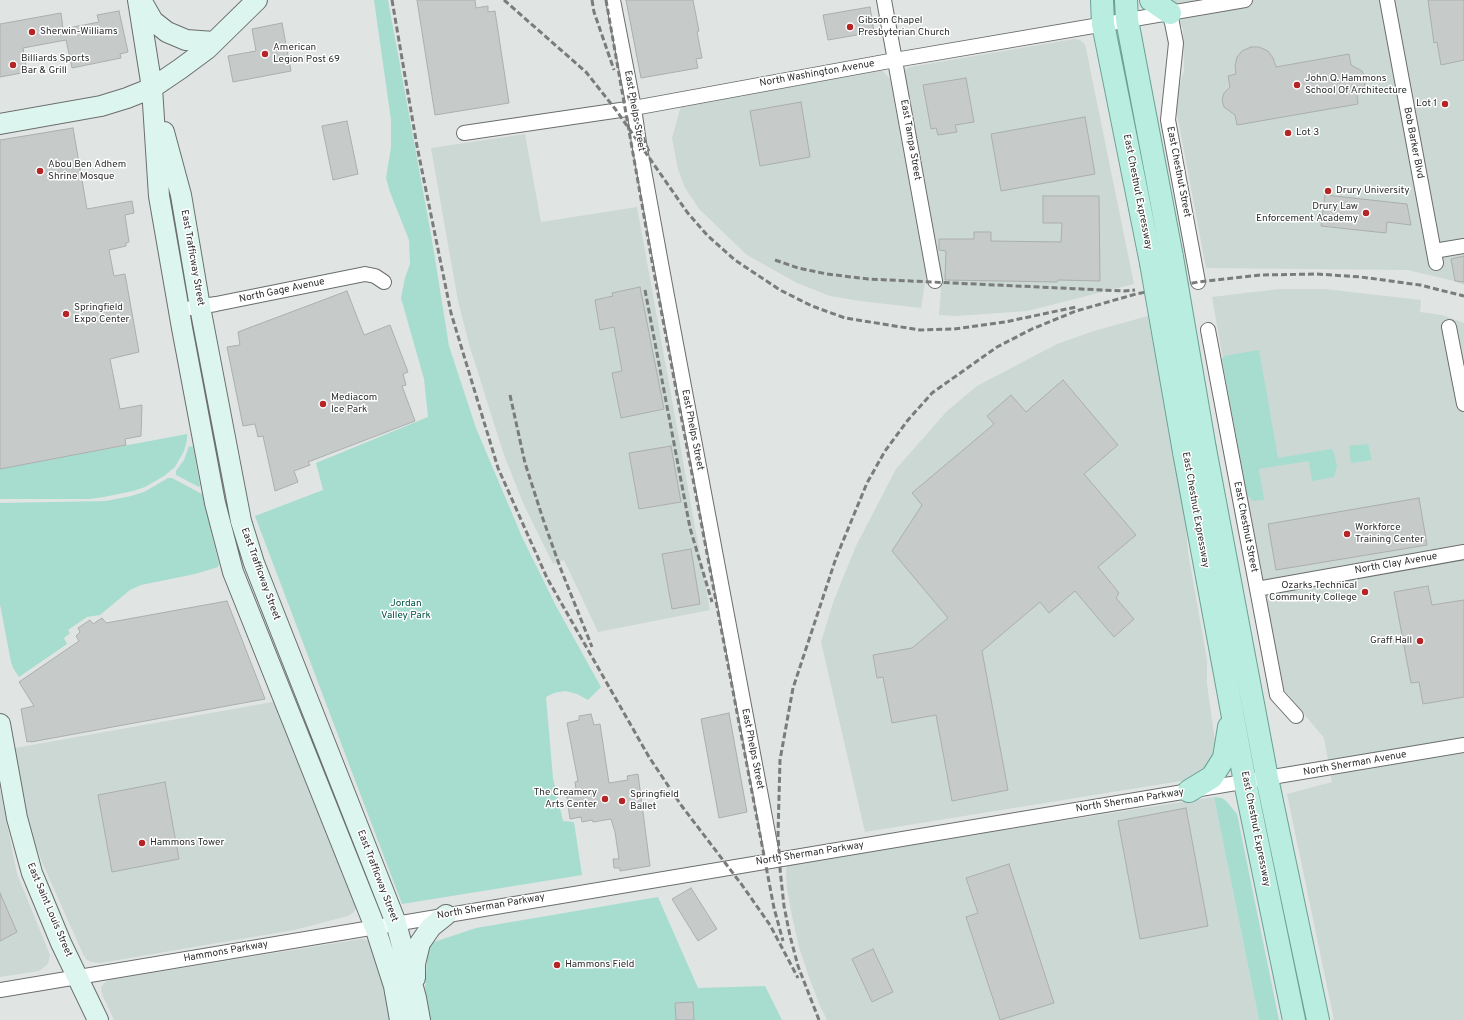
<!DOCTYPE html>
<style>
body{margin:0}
canvas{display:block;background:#e0e4e2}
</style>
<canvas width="1464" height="1020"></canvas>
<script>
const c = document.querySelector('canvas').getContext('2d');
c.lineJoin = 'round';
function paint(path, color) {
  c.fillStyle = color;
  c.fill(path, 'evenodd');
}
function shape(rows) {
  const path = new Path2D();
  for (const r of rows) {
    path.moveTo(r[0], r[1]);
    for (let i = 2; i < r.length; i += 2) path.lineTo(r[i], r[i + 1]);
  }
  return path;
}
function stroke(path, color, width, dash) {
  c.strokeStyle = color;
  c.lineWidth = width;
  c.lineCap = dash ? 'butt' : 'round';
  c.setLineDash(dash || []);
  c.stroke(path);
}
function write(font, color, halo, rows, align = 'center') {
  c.font = font + ' Overpass,sans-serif';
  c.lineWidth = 3;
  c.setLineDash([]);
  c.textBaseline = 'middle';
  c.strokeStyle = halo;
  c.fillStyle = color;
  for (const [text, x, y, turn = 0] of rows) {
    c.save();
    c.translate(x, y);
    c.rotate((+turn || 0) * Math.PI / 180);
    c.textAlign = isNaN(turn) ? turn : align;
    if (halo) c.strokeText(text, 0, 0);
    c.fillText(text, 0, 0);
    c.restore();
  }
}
const built = shape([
 [1169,0,1464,0,1464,285,1454,281,1408,270,1206,268,1177,114,1176,100,1179,86,1184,71,1183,29],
 [1074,39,1080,40,1085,44,1134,284,1027,311,956,316,939,315,941,291,904,75,905,70,910,67],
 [877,71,883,71,890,79,926,276,921,308,860,301,830,296,797,283,747,255,700,210,685,188,678,169,672,138,681,106],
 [525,134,541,222,637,207,710,610,598,632,564,560,553,564,523,503,503,452,469,344,458,301,431,148],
 [1279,289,1325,289,1421,300,1420,312,1442,315,1464,323,1464,1020,1334,1020,1287,794,1332,782,1324,738,1284,690,1247,495,1212,297],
 [1148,316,1184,505,1188,552,1207,660,1207,684,1216,749,1205,770,1187,780,865,832,821,642,834,600,856,546,896,469,947,411,977,386,1057,344,1094,331],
 [278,701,357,902,356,908,353,913,348,916,294,930,100,963,92,962,87,960,83,954,42,862,34,841,29,823,15,748],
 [0,789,17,874,50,955,48,964,39,971,0,977],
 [1214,797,1259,1020,827,1020,820,1006,809,977,799,947,792,916,787,889,786,873,787,864],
 [361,939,368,940,373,944,395,1020,114,1020,102,994,101,988,104,983,109,980]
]);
const green = shape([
 [374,0,388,0,432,240,449,346,476,428,522,537,556,606,601,687,588,700,577,694,565,691,554,693,546,697,553,778,563,821,574,822,582,875,402,904,255,516,323,490,316,463,428,417,424,379,401,298,405,278,410,264,409,240,390,192,386,178,391,147,391,120],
 [1259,350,1278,458,1332,449,1335,456,1337,467,1334,477,1312,481,1309,461,1259,469,1264,500,1253,501,1247,495,1222,359,1224,356],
 [187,434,187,440,184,451,175,467,164,476,145,487,133,491,104,497,90,499,0,499,0,469],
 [1368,444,1372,460,1351,463,1349,446],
 [189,446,193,447,200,485,199,487,176,475,176,471,184,460],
 [168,478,172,478,202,494,219,564,218,567,195,574,141,585,130,590,100,615,87,617,68,630,70,633,64,638,67,644,19,677,13,668,11,662,0,604,0,503,106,501,131,496,144,492],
 [1214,797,1222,798,1227,802,1237,814,1279,1020,1259,1020],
 [658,897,698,988,765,986,782,1020,430,1020,425,992,428,944,476,928]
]);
const building = shape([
 [417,0,475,0,476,8,488,6,488,12,495,11,509,103,435,115,417,0],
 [626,0,693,0,699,31,697,32,702,58,696,59,698,68,641,78,626,0],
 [1428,0,1464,0,1464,60,1441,65,1437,42,1434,43,1428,0],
 [870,7,874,32,828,40,823,15,870,7],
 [119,11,128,52,120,54,121,58,72,68,66,40,23,48,27,72,0,77,0,24,61,13,63,29,99,22,97,15,119,11],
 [282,23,291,71,233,82,228,56,256,51,252,29,282,23],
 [1251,47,1259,47,1268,51,1273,58,1276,67,1349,54,1351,65,1362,71,1366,78,1364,87,1357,95,1358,104,1237,125,1235,115,1224,107,1222,100,1224,93,1230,87,1228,76,1236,74,1235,66,1237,57,1242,51,1251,47],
 [966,78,974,122,955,125,957,132,938,135,936,128,931,129,923,85,966,78],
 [801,102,810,157,760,166,750,111,801,102],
 [1085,117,1095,174,1001,191,991,134,1085,117],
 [347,121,358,174,333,180,322,126,347,121],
 [73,128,87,209,132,201,134,213,125,215,129,242,126,243,126,246,109,250,114,276,125,274,139,352,110,359,120,409,142,405,141,436,125,439,126,445,0,469,0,140,73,128],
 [1325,195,1407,204,1411,225,1387,222,1386,233,1321,226,1325,195],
 [1043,196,1099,196,1100,281,1058,280,1057,282,945,280,946,251,939,250,939,239,974,239,974,232,991,232,991,241,1061,242,1062,223,1043,223,1043,196],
 [1464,256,1464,282,1455,281,1451,259,1464,256],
 [640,287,664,409,621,418,612,373,622,371,614,327,600,330,595,300,613,296,612,293,640,287],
 [347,291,364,335,390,325,408,372,403,374,406,385,402,386,415,421,308,462,310,465,294,471,298,482,275,491,263,436,258,437,255,424,243,426,227,347,240,345,238,332,347,291],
 [1063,380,1118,445,1084,474,1136,535,1098,567,1119,593,1116,598,1134,619,1114,637,1075,591,1049,613,1040,602,982,651,1008,790,952,801,936,715,892,723,883,677,877,678,873,655,912,648,948,618,892,551,922,505,912,493,994,424,987,416,1011,395,1026,412,1063,380],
 [671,446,681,502,639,509,629,453,671,446],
 [1419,498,1427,545,1276,570,1268,524,1419,498],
 [691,549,700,604,672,609,662,554,691,549],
 [1428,586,1432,605,1464,600,1464,697,1423,704,1419,682,1411,683,1394,592,1428,586],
 [227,601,265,699,31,742,31,741,27,742,21,709,34,706,19,682,79,641,76,636,80,632,78,628,90,620,93,624,102,618,106,623,227,601],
 [729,713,747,812,719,818,701,719,729,713],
 [591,714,594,725,600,724,609,783,628,780,627,776,638,774,650,866,620,871,620,868,614,868,613,859,619,859,615,832,611,819,593,822,592,820,582,822,581,817,570,819,566,790,576,789,575,782,578,781,567,723,579,720,579,716,591,714],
 [165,782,179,859,112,872,98,795,165,782],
 [1186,808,1208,926,1140,939,1118,821,1186,808],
 [1009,864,1054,1003,1000,1020,966,917,978,913,966,878,1009,864],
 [691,888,717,929,698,941,672,899,691,888],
 [0,893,17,932,0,941,0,893],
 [873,949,893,992,872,1002,852,959,873,949],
 [693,1002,694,1020,676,1020,675,1003,693,1002]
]);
const street = shape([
 [613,0,634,108,639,143,667,296,773,860],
 [884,0,935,281],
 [1387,0,1436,263],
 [1170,13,1176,43,1168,120,1198,282],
 [464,133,634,108,895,60,1245,0],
 [1434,251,1464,246],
 [191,308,216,304,365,274,375,276,384,282],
 [1449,327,1464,404],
 [1208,330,1277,695,1296,716],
 [1257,589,1464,552],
 [0,990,1464,745]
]);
const secondary = shape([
 [138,0,152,88,159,196,182,328,215,503,233,572,375,927,394,986,400,1020],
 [141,0,153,21,167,32,186,40,214,42],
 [0,124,101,106,127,98,152,88,180,69,207,49,257,0],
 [164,132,181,195,200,307,241,521,254,563,396,923,416,998,420,1020],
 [0,724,17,818,32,873,61,943,98,1020],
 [415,978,415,964,420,943,431,927,446,915]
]);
const primary = shape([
 [1102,0,1103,24,1151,263],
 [1126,0,1127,20,1172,257],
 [1151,0,1170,13],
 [1205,449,1267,778,1318,1020],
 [1184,452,1245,782,1294,1020],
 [1189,791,1212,777,1224,758,1229,727]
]);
const rail = shape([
 [392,0,417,146,451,313,498,468,547,578,649,757,681,805,742,885,770,925,798,978],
 [504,0,586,72,616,110,687,212,707,235,735,260,780,290,812,306,845,318,920,330,954,329,1005,322,1076,307],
 [592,0,594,12,614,70],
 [606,0,653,267,765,861,774,908,783,941],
 [628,95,636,119,649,152],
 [775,260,798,268,827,274,868,279,1124,291,1135,290],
 [645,290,690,528,712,602],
 [510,395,525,463,543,519,560,567,592,647],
 [819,1020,798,966,790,936,784,906,780,869,778,835,780,760,793,688,836,558,867,483,885,451,908,420,932,393,997,347,1032,329,1076,311,1136,294,1198,282,1261,275,1317,274,1361,277,1420,285,1464,296]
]);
const primaryBridge = shape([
 [1172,257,1205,449],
 [1151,263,1184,452]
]);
const markers = [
 [850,27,4,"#b52526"],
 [32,32,4,"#b52526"],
 [265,54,4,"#b52526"],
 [13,65,4,"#b52526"],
 [1297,85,4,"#b52526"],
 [1445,104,4,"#b52526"],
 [1288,133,4,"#b52526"],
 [40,171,4,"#b52526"],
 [1328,191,4,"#b52526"],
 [1366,213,4,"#b52526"],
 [66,314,4,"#b52526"],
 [323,404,4,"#b52526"],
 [1347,534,4,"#b52526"],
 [1365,592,4,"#b52526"],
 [1420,641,4,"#b52526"],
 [605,799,4,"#b52526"],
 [622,801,4,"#b52526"],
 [142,843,4,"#b52526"],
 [557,965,4,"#b52526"]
];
const poiNames = [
 ["Gibson Chapel",858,21],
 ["Presbyterian Church",858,33],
 ["Sherwin-Williams",40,32],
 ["American",273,48],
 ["Legion Post 69",273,60],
 ["Billiards Sports",21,59],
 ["Bar & Grill",21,71],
 ["John Q. Hammons",1305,79],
 ["School Of Architecture",1305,91],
 ["Lot 1",1437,104,"right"],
 ["Lot 3",1296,133],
 ["Abou Ben Adhem",48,165],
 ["Shrine Mosque",48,177],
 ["Drury University",1336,191],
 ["Drury Law",1358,207,"right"],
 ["Enforcement Academy",1358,219,"right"],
 ["Springfield",74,308],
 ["Expo Center",74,320],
 ["Mediacom",331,398],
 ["Ice Park",331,410],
 ["Workforce",1355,528],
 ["Training Center",1355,540],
 ["Ozarks Technical",1357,586,"right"],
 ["Community College",1357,598,"right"],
 ["Graff Hall",1412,641,"right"],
 ["The Creamery",597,793,"right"],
 ["Arts Center",597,805,"right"],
 ["Springfield",630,795],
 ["Ballet",630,807],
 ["Hammons Tower",150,843],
 ["Hammons Field",565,965]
];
const streetNames = [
 ["North Washington Avenue",817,74,-10],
 ["East Phelps Street",634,111,80],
 ["East Tampa Street",910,140,80],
 ["Bob Barker Blvd",1413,143,79],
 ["East Chestnut Street",1178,172,79],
 ["East Chestnut Expressway",1137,192,79],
 ["East Trafficway Street",192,258,80],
 ["North Gage Avenue",282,291,-12],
 ["East Phelps Street",692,430,79],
 ["East Chestnut Expressway",1195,510,80],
 ["East Chestnut Street",1245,527,79],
 ["North Clay Avenue",1396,564,-10],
 ["East Trafficway Street",260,574,70],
 ["East Phelps Street",752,749,79],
 ["North Sherman Avenue",1355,764,-10],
 ["North Sherman Parkway",1130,801,-9],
 ["East Chestnut Expressway",1255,829,79],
 ["North Sherman Parkway",810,854,-9],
 ["East Trafficway Street",377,876,69],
 ["North Sherman Parkway",491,907,-10],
 ["East Saint Louis Street",49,910,67],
 ["Hammons Parkway",226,952,-10]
];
const parkNames = [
 ["Jordan",406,604],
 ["Valley Park",406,616]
];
paint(built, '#ccd8d4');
paint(green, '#a7ddcf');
paint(building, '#c6cac9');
stroke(building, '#abafae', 1);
stroke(street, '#6b6e6d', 16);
stroke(secondary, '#6b6e6d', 22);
stroke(primary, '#69a294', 24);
stroke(street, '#fff', 14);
stroke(secondary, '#dcf6ef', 20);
stroke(primary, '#b8ede0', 22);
stroke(rail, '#7a7c7b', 3, [6, 3]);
stroke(primaryBridge, '#69a294', 24, []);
stroke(primaryBridge, '#b8ede0', 22);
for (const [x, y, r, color] of markers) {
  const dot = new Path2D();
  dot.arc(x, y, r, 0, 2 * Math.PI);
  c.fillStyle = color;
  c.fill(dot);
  stroke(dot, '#fff', 1.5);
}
write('10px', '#2d2e2e', '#fff', poiNames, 'left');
write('10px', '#2d2e2e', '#fff', streetNames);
write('10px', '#005143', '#fff', parkNames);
</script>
